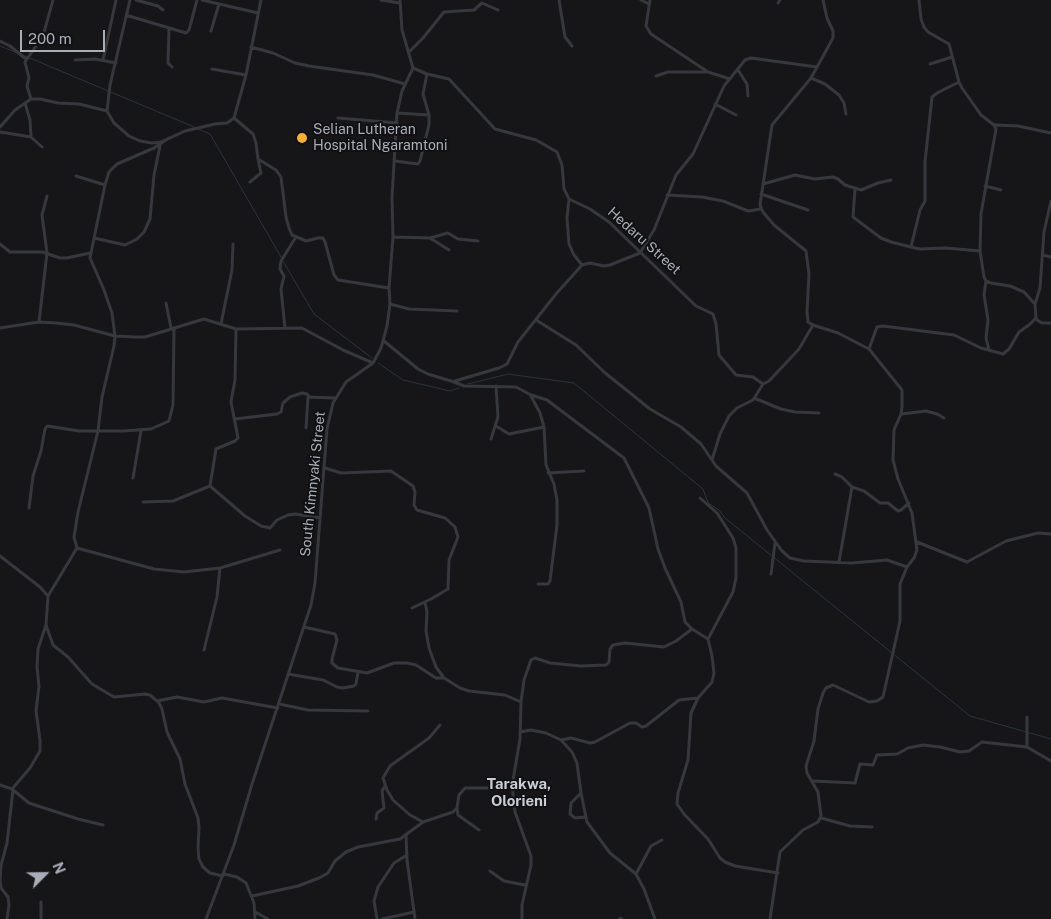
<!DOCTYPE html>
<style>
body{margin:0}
#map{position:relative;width:1051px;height:919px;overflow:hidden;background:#161618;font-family:"Public Sans",sans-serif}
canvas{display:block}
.north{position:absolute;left:20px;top:849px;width:50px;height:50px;-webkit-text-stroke:4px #111113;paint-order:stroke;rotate:67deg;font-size:14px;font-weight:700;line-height:20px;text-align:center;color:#a8adb8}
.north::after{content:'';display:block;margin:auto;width:18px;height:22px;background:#a8adb8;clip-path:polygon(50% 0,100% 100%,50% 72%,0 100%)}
.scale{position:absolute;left:20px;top:30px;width:85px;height:22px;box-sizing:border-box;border:2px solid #a8adb8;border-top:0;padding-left:6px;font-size:15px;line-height:18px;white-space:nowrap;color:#a8adb8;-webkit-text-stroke:4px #111113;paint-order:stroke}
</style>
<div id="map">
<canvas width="1051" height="919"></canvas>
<div class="north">N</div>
<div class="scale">200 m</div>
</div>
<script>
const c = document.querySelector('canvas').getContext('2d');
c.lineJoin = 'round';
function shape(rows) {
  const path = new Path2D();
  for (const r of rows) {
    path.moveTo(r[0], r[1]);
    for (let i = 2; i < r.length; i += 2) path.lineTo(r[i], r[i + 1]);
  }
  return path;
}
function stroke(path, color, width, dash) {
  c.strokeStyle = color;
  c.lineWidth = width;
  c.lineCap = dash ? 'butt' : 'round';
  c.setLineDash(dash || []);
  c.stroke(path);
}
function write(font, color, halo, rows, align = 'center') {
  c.font = font + ' "Public Sans",sans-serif';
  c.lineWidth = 4;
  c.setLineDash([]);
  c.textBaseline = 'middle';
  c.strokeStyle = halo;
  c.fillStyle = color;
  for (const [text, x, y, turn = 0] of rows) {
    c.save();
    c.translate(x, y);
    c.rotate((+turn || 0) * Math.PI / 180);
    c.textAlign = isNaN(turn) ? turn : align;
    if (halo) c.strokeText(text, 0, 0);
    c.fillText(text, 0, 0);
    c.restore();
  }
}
const stream = shape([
 [0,46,17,53],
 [25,56,194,127],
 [198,129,210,134,281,257],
 [283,261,314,314,372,358],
 [378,363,403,380,450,391,459,388],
 [468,384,508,374,574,383,703,489,708,503,719,510,725,518,970,716,1051,739]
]);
const minor = shape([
 [136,0,158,6,163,10],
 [197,0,189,30,186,33,129,16,126,17,110,85,107,111,114,123,129,136,140,141,152,143,161,142,185,131,215,124,227,123,234,118],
 [202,0,258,13],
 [261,0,246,75,234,118,253,134,256,143,258,159,276,170,281,177,286,217,289,228,292,235,306,241,318,238,323,238,325,242,334,275,338,280,389,288],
 [381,0,400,3],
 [559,0,565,37,572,46],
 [641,0,649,4],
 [650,0,646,26,651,34,708,72,730,79],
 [919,0,921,19,924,27,928,32,949,44,959,82,962,88,981,115,994,125,996,129,981,214,980,251,984,277,986,281,991,283,1010,286,1024,292,1035,304,1036,318,1037,320,1042,323,1051,323],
 [778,3,780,0],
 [126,17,130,0],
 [169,29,168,63,172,67],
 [211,31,219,4],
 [0,41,10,46,26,59],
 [251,47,273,53,295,63,309,66,373,75,405,84],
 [409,52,423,38,444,12,474,10,482,3,498,10],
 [75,60,95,59,116,63],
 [103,60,116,0],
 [930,64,952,57],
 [413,68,427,74,449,79,495,129,536,140,557,152,562,165,564,189,569,199,590,209,609,222,696,306,713,314,716,324,719,355,736,375,753,377,763,384,769,381,799,349,813,325],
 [212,69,246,75],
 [738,70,747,84,748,96],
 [656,76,668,72,707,72],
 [811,78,825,84,839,95,844,103,846,114],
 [31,99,27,86,29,78,25,62,43,36,53,0],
 [25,103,30,120,31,136],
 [715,104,736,115],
 [397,113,429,115],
 [338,118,397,123],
 [995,125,1018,126,1051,133],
 [0,127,15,110,31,99,40,99,58,103,79,104,107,111],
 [0,132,31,137,42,147],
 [395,161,418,164,420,161,429,125,429,115,423,94,427,74],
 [76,176,105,185],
 [250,182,261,173,258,159],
 [763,184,795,175,815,179,833,177,838,179,845,185,861,190,878,183,891,180],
 [985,186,1001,190],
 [855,189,853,217,881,238,891,242,919,249,946,248,980,251],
 [761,194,808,210],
 [667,195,702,197,723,201,748,211,761,209],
 [569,199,567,218,569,244,574,255,582,265],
 [393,237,430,238,449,250],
 [94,238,125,245,137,239,144,232,150,219,154,175,160,146],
 [430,238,448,233,458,239,478,241],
 [0,244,10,252,42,252,60,258,67,258,90,253],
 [911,247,920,210,925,201,925,162,932,97,937,93,959,82],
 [1043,255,1051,257],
 [986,281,984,295,988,320,986,338,989,350],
 [166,303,171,328],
 [390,304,409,309,457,311],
 [1035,304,1040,288,1044,232,1051,201],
 [536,320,576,345,604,372,650,409,681,427,701,444,716,466,747,493,767,530,782,551,790,558,804,561,852,563,887,560,907,567],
 [39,322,47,253,42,215,47,196],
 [221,324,232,270,233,244],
 [0,328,39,322,56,323,74,325,115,336,136,337,145,337,204,319,236,329,302,328,343,350,373,363],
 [285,328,281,289,284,276,280,269,281,261,296,237],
 [236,329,235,380,231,402,238,438,235,441,216,449,210,486,245,516,261,526,270,528,277,520,288,515,295,514,320,518],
 [384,341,418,369,428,374,454,382,464,386,516,387,531,395,547,400,624,458,649,508,658,549,665,568,681,602,685,622,692,629,708,639,712,656,714,673,712,682,698,698,691,713,688,760,678,793,677,804,684,814,708,839,720,858,725,862,735,866,778,873],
 [869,349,877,327,883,326,954,335,981,348,1003,354,1009,349,1019,332,1029,325,1036,318],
 [455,381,499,368,507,364,518,342,556,294,582,265,590,263,604,266,610,265,640,253,654,230,676,175,693,154,724,86,745,60,751,58,817,67],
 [531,396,540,413,544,427,546,465,554,484,557,500,557,525,550,581,548,584,538,584],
 [754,398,781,409,795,412,819,413],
 [901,414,926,411,937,414,944,418],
 [235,419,277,414,281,412,283,403,290,397,302,393,307,394,310,397],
 [496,426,509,434,544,427],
 [306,428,308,397,335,398],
 [491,439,498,417,496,386],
 [712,460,720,434,729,416,737,408,753,400,763,384],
 [325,468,341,473,391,471,413,486,415,492,414,505,417,510,445,518,455,527,458,537,449,560,448,589,431,599,412,608],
 [548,473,584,471],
 [835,474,842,477,852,487,864,491,880,503,888,503,898,511,901,510,909,503],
 [133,478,141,431],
 [700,498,717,513,733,538,736,548,736,578,733,592,708,639],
 [143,502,173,501,210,486],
 [29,508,33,476,41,451,45,429,47,426,79,431,124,431,151,429,169,421,173,405,174,328],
 [917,542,967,562,1006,541,1038,533,1051,534],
 [77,548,154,569,184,572,220,568,280,550],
 [0,556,40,587,48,596],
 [839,562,852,487],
 [771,574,775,543],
 [425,602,427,612,426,631,429,648,436,667,444,678,460,688,469,691,505,695,521,702],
 [46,625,53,645,68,657,92,684,114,697,145,694,150,695,157,701,177,697,204,702,222,698,278,708],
 [304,627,335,634,337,640,332,659,332,663,338,668,367,673,394,663,407,663,416,665,436,678,444,678],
 [204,650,217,597,220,568],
 [288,674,323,680,337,687,343,688,354,686,356,684,358,672],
 [158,701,162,709,167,732,180,759,185,784,198,818,199,828,198,848,199,859,203,867,210,873,223,876],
 [279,704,308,710,368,711],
 [520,732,531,730,546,733,561,740,572,752,577,763,581,793,587,822,610,853,636,874,644,889,655,919],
 [561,740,571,738,590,743,595,742,630,723,636,723,642,727,646,726,679,700,698,698],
 [1027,747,1027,717],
 [813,781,855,783,860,764,873,765,877,755,897,754,908,748,923,745,940,747,960,752,969,751,982,742,1027,747,1051,761],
 [0,785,12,789,29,803,78,819,103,825],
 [12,789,30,768,40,751,40,740,36,711,39,686,37,667,38,649,46,625,48,596,77,548,74,537,78,512,98,431,102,397,114,346,115,336,112,313,104,290,90,258,105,185,109,172,117,164,154,148,169,138],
 [581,793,571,803,570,814,575,818,585,817],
 [457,808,458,815,479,830],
 [821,818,850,826,872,827],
 [376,819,377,813,384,808,382,791,385,786],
 [423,822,410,815,393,800,387,790,383,778,390,766,429,738,440,725],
 [406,835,407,860,415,919],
 [490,871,504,881,525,885],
 [224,874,237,877,246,883,254,903,255,919],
 [636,874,651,846,662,840],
 [252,896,298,886,319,878,328,873,335,861,346,852,358,847,400,839,423,822,453,812,457,808,459,795,465,788,490,788,512,786],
 [255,912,268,919],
 [620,918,622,919],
 [7,919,9,905,8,897,1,888,0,881,1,865,7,843,13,790],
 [41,919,41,902],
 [206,919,234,845,252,784,311,605,315,583,327,429,333,403,346,382,373,363,381,348,387,326,390,304,389,288,393,237,392,197,397,113,402,91,413,68,402,30,400,0],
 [377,919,374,901,378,887,394,863,407,855],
 [382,919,414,912],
 [522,919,522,905,531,865,531,856,515,812,512,786,520,739,521,702,524,680,531,660,535,658,550,663,581,666,606,665,609,662,610,649,613,645,625,643,664,647,676,641,692,629],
 [770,919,780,852,803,830,818,822,821,816,818,792,807,773,806,766,814,741,818,709,823,693,826,688,833,685,869,702,877,701,883,697,900,621,900,584,907,567,914,558,917,550,912,513,898,479,893,460,894,430,901,414,902,407,902,390,869,349,838,333,813,325,808,322,807,312,809,274,806,251,774,225,763,212,760,205,772,125,811,78,833,38,833,31,827,18,823,0]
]);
const markers = [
 [302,138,6,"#f2b134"]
];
const poiNames = [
 ["Selian Lutheran",313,130],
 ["Hospital Ngaramtoni",313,146]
];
const streetNames = [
 ["Hedaru Street",644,241,42],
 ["South Kimnyaki Street",313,484,-84]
];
const neighbourhoodNames = [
 ["Tarakwa,",519,784],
 ["Olorieni",519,801]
];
stroke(stream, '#2c353c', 1);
stroke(minor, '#37383d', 3);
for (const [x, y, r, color] of markers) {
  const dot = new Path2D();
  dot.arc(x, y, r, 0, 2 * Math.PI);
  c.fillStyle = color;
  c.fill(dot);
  stroke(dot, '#111113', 2);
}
write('14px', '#a8adb8', '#111113', poiNames, 'left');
write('14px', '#a8adb8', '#111113', streetNames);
write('bold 15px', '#c9ccd4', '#111113', neighbourhoodNames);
</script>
